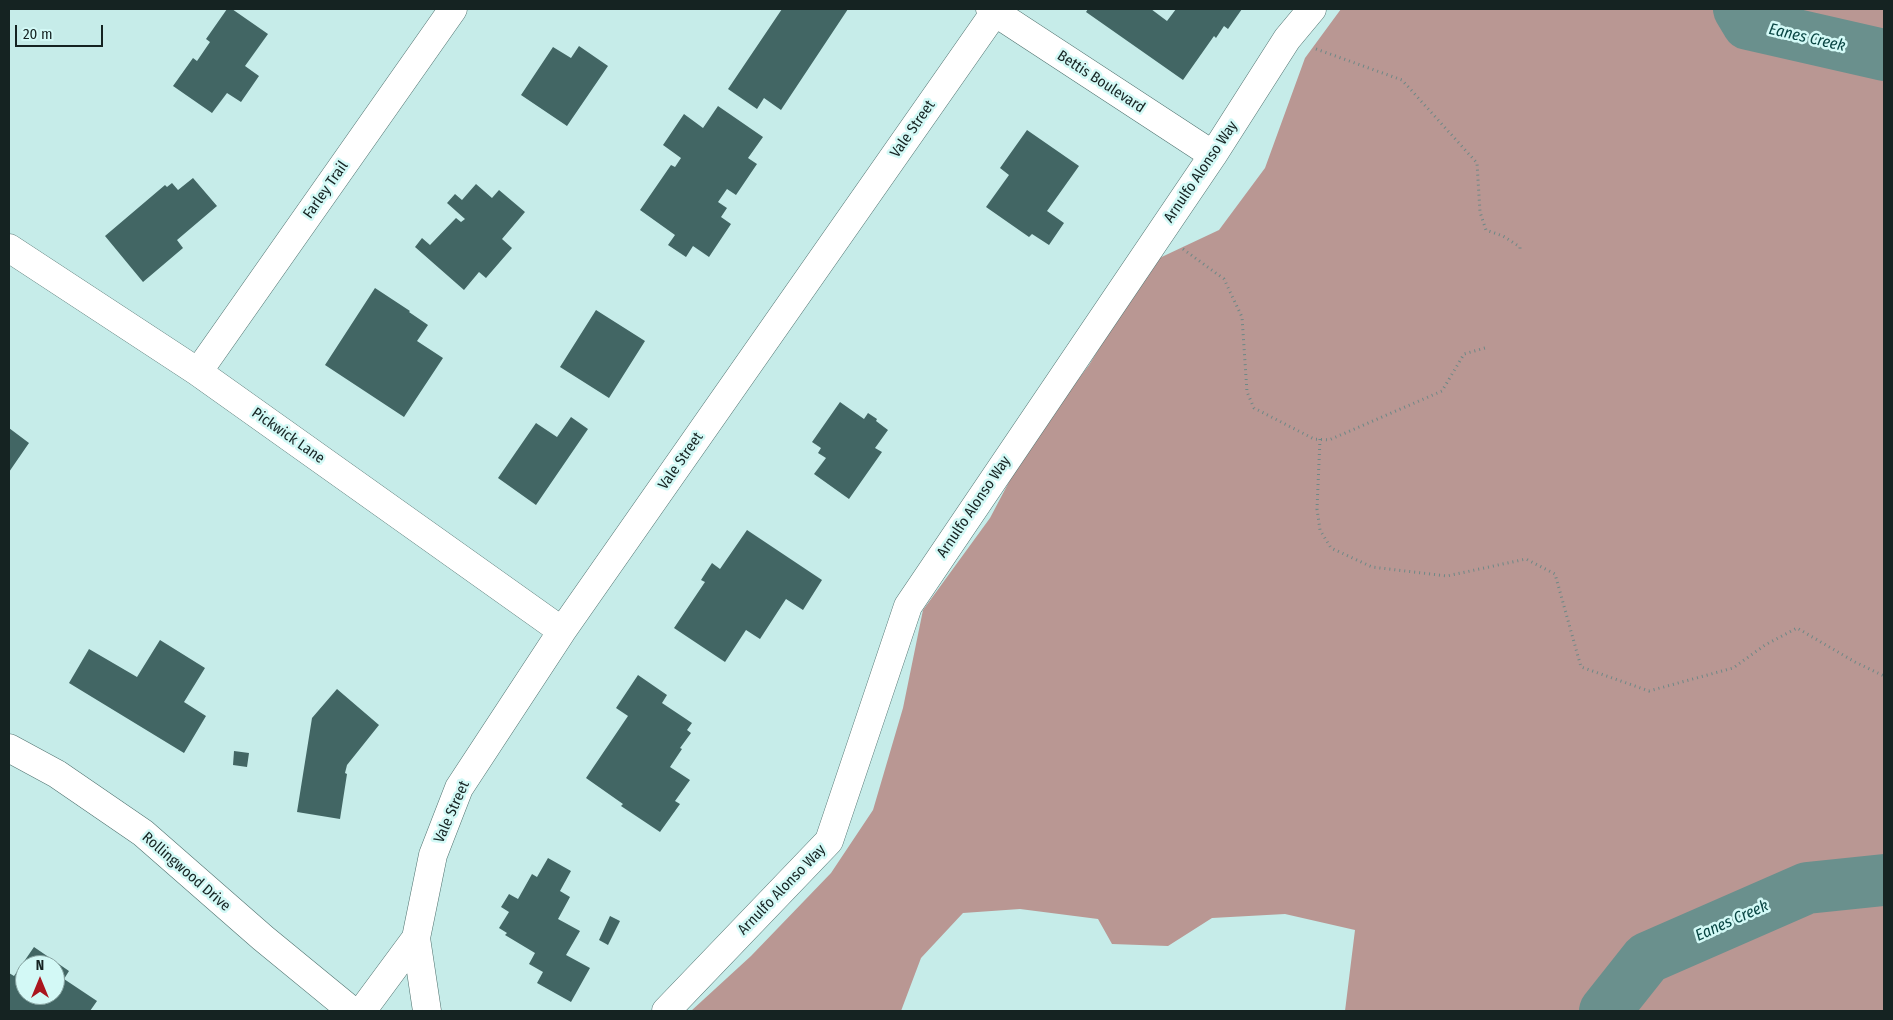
<!DOCTYPE html>
<style>
body{margin:0}
#map{position:relative;width:1893px;height:1020px;overflow:hidden;background:#c6ece9;font-family:"Fira Sans Condensed",sans-serif}
canvas{display:block}
.frame{position:absolute;inset:0;border:10px solid #152322;pointer-events:none}
.north{position:absolute;left:15px;top:955px;width:50px;height:50px;box-sizing:border-box;background:#d3f9f6;border:1px solid #87a3a1;border-radius:50%;rotate:0deg;font-size:14px;font-weight:700;line-height:20px;text-align:center;color:#152322}
.north::after{content:'';display:block;margin:auto;width:18px;height:22px;background:#aa161f;clip-path:polygon(50% 0,100% 100%,50% 72%,0 100%)}
.scale{position:absolute;left:15px;top:25px;width:88px;height:22px;box-sizing:border-box;border:2px solid #152322;border-top:0;padding-left:6px;font-size:15px;line-height:18px;white-space:nowrap;color:#152322;-webkit-text-stroke:4px #d3f9f6;paint-order:stroke}
</style>
<div id="map">
<canvas width="1893" height="1020"></canvas>
<div class="frame"></div>
<div class="north">N</div>
<div class="scale">20 m</div>
</div>
<script>
const c = document.querySelector('canvas').getContext('2d');
c.lineJoin = 'round';
function paint(path, color) {
  c.fillStyle = color;
  c.fill(path, 'evenodd');
}
function shape(rows) {
  const path = new Path2D();
  for (const r of rows) {
    path.moveTo(r[0], r[1]);
    for (let i = 2; i < r.length; i += 2) path.lineTo(r[i], r[i + 1]);
  }
  return path;
}
function stroke(path, color, width, dash) {
  c.strokeStyle = color;
  c.lineWidth = width;
  c.lineCap = dash ? 'butt' : 'round';
  c.setLineDash(dash || []);
  c.stroke(path);
}
function write(font, color, halo, rows, align = 'center') {
  c.font = font + ' "Fira Sans Condensed",sans-serif';
  c.lineWidth = 5;
  c.setLineDash([]);
  c.textBaseline = 'middle';
  c.strokeStyle = halo;
  c.fillStyle = color;
  for (const [text, x, y, turn = 0] of rows) {
    c.save();
    c.translate(x, y);
    c.rotate((+turn || 0) * Math.PI / 180);
    c.textAlign = isNaN(turn) ? turn : align;
    if (halo) c.strokeText(text, 0, 0);
    c.fillText(text, 0, 0);
    c.restore();
  }
}
const forest = shape([
 [1341,9,1884,9,1884,1011,1345,1011,1355,930,1285,914,1212,918,1168,946,1112,944,1098,919,1020,909,963,913,921,958,901,1011,691,1011,751,956,831,873,873,810,903,708,923,610,990,518,1029,444,1089,365,1151,262,1219,230,1265,168,1305,58]
]);
const river = shape([
 [1739,9,1748,24,1884,55],
 [1605,1011,1647,958,1807,888,1884,880]
]);
const building = shape([
 [227,9,232,9,268,34,245,66,259,76,241,102,227,93,212,113,173,86,193,58,197,61,210,42,206,39],
 [782,9,848,9,781,110,764,98,757,109,728,89],
 [1088,9,1151,9,1167,21,1176,9,1242,9,1228,29,1224,26,1216,38,1214,36,1183,80,1086,12],
 [579,46,608,66,567,126,521,95,553,47,571,58],
 [718,106,763,137,748,158,757,164,736,195,727,189,718,202,727,208,721,217,731,224,709,257,693,246,686,257,668,245,675,235,640,210,671,165,675,167,681,158,663,145,684,114,703,128],
 [1027,130,1079,166,1047,211,1064,223,1049,245,1032,234,1029,237,986,207,1009,175,1000,168],
 [193,178,217,206,177,240,183,248,143,282,105,236,165,185,167,187,172,183,178,190],
 [476,184,492,198,499,190,525,212,502,239,512,248,486,278,479,272,464,290,415,247,422,238,430,245,456,218,461,222,465,219,447,203,455,194,462,200],
 [375,288,410,311,409,312,428,325,417,341,443,358,404,417,325,365],
 [596,310,645,341,609,398,560,367],
 [840,402,864,419,868,413,877,419,876,421,888,430,875,448,882,452,849,499,814,474,826,458,818,453,821,448,812,442],
 [571,417,588,429,536,505,498,478,536,423,557,437],
 [9,428,29,443,9,472],
 [747,530,822,580,803,610,786,599,760,639,746,630,725,662,674,628,705,582,701,580,712,563,720,569],
 [160,640,205,668,184,702,206,716,184,753,69,683,89,649,137,677],
 [638,675,667,695,662,703,692,723,687,730,691,733,680,748,682,749,670,767,690,780,675,801,680,804,660,832,621,806,623,804,586,778,628,716,616,708],
 [337,689,379,725,347,765,345,773,347,774,340,819,297,812,312,718],
 [234,751,249,753,247,767,233,765],
 [548,858,571,871,560,891,570,897,558,919,580,931,566,955,590,968,571,1002,537,983,543,972,529,964,535,953,505,935,507,933,499,928,509,912,501,907,509,894,518,899,532,874,537,877],
 [610,916,620,921,608,945,599,940],
 [34,947,69,971,64,979,97,1001,90,1011,9,1011,9,973,14,976],
 [25,965,55,965,55,995,25,995]
]);
const path = shape([
 [1316,49,1402,80,1477,163,1480,212,1486,230,1503,236,1520,247,1520,251],
 [1183,249,1224,279,1242,317,1247,392,1254,408,1314,439,1329,440,1442,391,1464,354,1485,348],
 [1320,439,1317,509,1320,530,1331,548,1372,567,1447,576,1526,559,1555,574,1581,667,1649,691,1733,668,1765,645,1797,628,1855,662,1884,676]
]);
const minor = shape([
 [990,9,1213,155],
 [9,248,198,372,562,631],
 [198,372,453,9],
 [9,748,57,774,143,833,263,938,352,1011],
 [416,938,427,1011],
 [362,1011,416,938,433,855,459,788,562,631,997,9],
 [666,1011,829,841,908,606,1213,155,1287,39,1312,9]
]);
const streetNames = [
 ["Bettis Boulevard",1101,82,33],
 ["Vale Street",913,129,-55],
 ["Arnulfo Alonso Way",1201,172,-56],
 ["Farley Trail",326,190,-55],
 ["Pickwick Lane",288,436,35],
 ["Vale Street",681,461,-55],
 ["Arnulfo Alonso Way",974,507,-56],
 ["Vale Street",452,812,-66],
 ["Rollingwood Drive",186,872,41],
 ["Arnulfo Alonso Way",782,890,-46]
];
const waterNames = [
 ["Eanes Creek",1807,38,13],
 ["Eanes Creek",1732,921,-24]
];
paint(forest, '#b99793');
stroke(river, '#6a908d', 52);
paint(building, '#426664');
stroke(minor, '#50726f', 29);
stroke(path, '#6e8886', 3, [1, 4]);
stroke(minor, '#fff', 28);
write('15px', '#152322', '#d3f9f6', streetNames);
write('italic 16px', '#094643', '#d3f9f6', waterNames);
</script>
